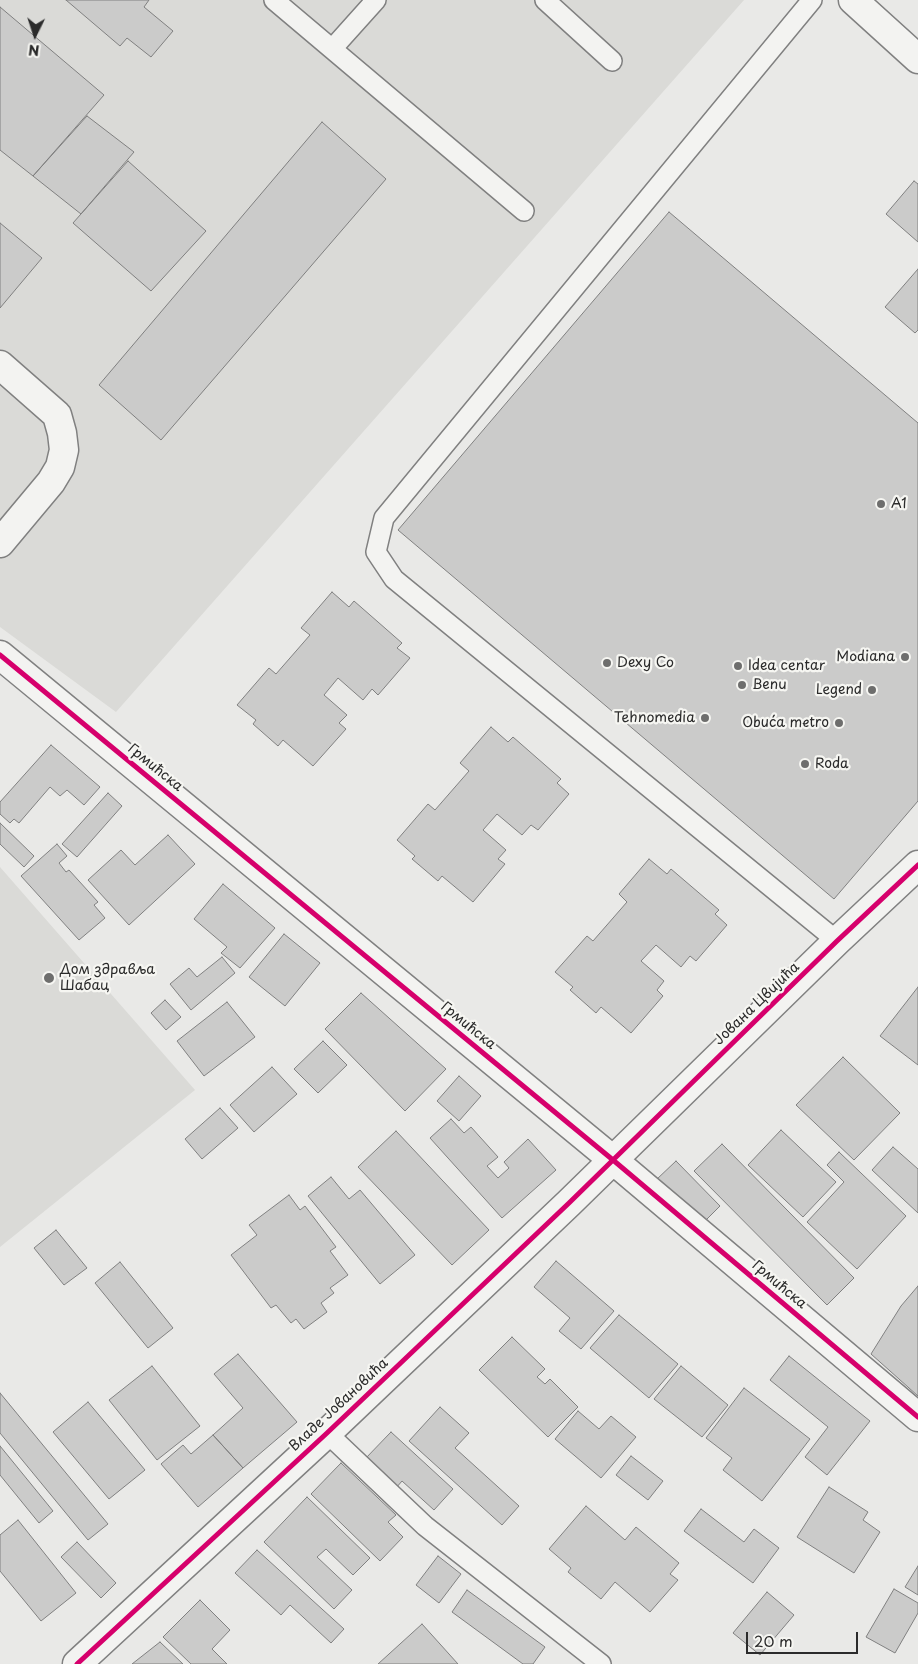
<!DOCTYPE html>
<meta charset="utf-8">
<style>
body{margin:0}
#map{position:relative;width:918px;height:1664px;overflow:hidden;background:#e9e9e7;font-family:"Playpen Sans",sans-serif}
canvas{display:block}
.north{position:absolute;left:10px;top:10px;width:50px;height:50px;-webkit-text-stroke:4px #f6f6f2;paint-order:stroke;rotate:184deg;font-size:14px;font-weight:700;line-height:20px;text-align:center;color:#2b2b2b}
.north::after{content:'';display:block;margin:auto;width:18px;height:22px;background:#2b2b2b;clip-path:polygon(50% 0,100% 100%,50% 72%,0 100%)}
.scale{position:absolute;left:746px;top:1632px;width:112px;height:22px;box-sizing:border-box;border:2px solid #2b2b2b;border-top:0;padding-left:6px;font-size:15px;line-height:18px;white-space:nowrap;color:#2b2b2b;-webkit-text-stroke:4px #f6f6f2;paint-order:stroke}
</style>
<div id="map">
<canvas width="918" height="1664"></canvas>
<div class="north">N</div>
<div class="scale">20 m</div>
</div>
<script>
const c = document.querySelector('canvas').getContext('2d');
c.lineJoin = 'round';
function paint(path, color) {
  c.fillStyle = color;
  c.fill(path, 'evenodd');
}
function shape(rows) {
  const path = new Path2D();
  for (const r of rows) {
    path.moveTo(r[0], r[1]);
    for (let i = 2; i < r.length; i += 2) path.lineTo(r[i], r[i + 1]);
  }
  return path;
}
function stroke(path, color, width, dash) {
  c.strokeStyle = color;
  c.lineWidth = width;
  c.lineCap = dash ? 'butt' : 'round';
  c.setLineDash(dash || []);
  c.stroke(path);
}
function write(font, color, halo, rows, align = 'center') {
  c.font = font + ' "Playpen Sans",sans-serif';
  c.lineWidth = 4.5;
  c.setLineDash([]);
  c.textBaseline = 'middle';
  c.strokeStyle = halo;
  c.fillStyle = color;
  for (const [text, x, y, turn = 0] of rows) {
    c.save();
    c.translate(x, y);
    c.rotate((+turn || 0) * Math.PI / 180);
    c.textAlign = isNaN(turn) ? turn : align;
    if (halo) c.strokeText(text, 0, 0);
    c.fillText(text, 0, 0);
    c.restore();
  }
}
const built = shape([
 [0,0,744,0,116,712,0,627],
 [0,867,195,1090,0,1247]
]);
const building = shape([
 [66,0,149,0,144,7,173,31,151,57,127,38,120,46,66,0],
 [0,7,104,95,33,176,0,150,0,7],
 [87,116,134,152,81,214,33,176,87,116],
 [322,122,386,179,161,440,99,385,322,122],
 [128,161,206,231,151,291,73,223,128,161],
 [914,181,918,184,918,242,886,214,914,181],
 [669,212,918,423,918,801,834,899,398,530,669,212],
 [0,223,42,258,0,308,0,223],
 [918,269,918,330,915,333,885,307,918,269],
 [332,592,349,607,354,601,402,643,397,648,410,658,378,695,372,689,363,700,338,678,324,695,347,715,339,723,346,729,313,766,283,740,278,746,253,724,256,720,237,705,269,668,276,674,310,635,301,628,332,592],
 [491,727,508,742,513,737,561,779,557,783,569,794,538,830,531,825,522,835,497,814,483,830,506,850,498,859,505,864,473,902,442,876,438,881,412,859,415,856,397,840,428,804,435,810,469,771,460,763,491,727],
 [51,745,100,787,84,805,67,790,60,796,50,787,19,823,14,819,10,823,0,814,0,802,51,745],
 [108,793,122,806,77,857,62,844,108,793],
 [0,823,34,856,24,867,0,844,0,823],
 [168,835,195,864,129,925,88,880,121,850,135,865,168,835],
 [57,844,67,856,59,863,66,872,69,870,98,902,94,905,105,918,79,940,21,876,57,844],
 [649,859,667,874,671,869,719,910,715,914,727,925,696,961,690,956,681,967,656,945,641,961,664,981,657,990,663,996,631,1033,601,1007,596,1013,570,990,573,987,555,972,587,936,593,941,627,902,619,894,649,859],
 [223,884,275,928,240,968,221,953,227,947,194,919,223,884],
 [284,934,320,963,285,1006,249,977,284,934],
 [222,957,235,973,191,1010,170,984,189,968,197,977,222,957],
 [918,987,918,1065,880,1036,918,987],
 [361,993,446,1069,405,1111,325,1029,361,993],
 [165,1000,181,1017,166,1030,151,1013,165,1000],
 [227,1002,255,1037,204,1076,177,1041,227,1002],
 [323,1041,347,1065,318,1093,294,1069,323,1041],
 [843,1057,900,1113,854,1160,796,1105,843,1057],
 [272,1067,297,1094,254,1132,230,1105,272,1067],
 [459,1076,481,1096,459,1121,437,1101,459,1076],
 [220,1108,238,1128,202,1159,185,1139,220,1108],
 [451,1119,464,1133,471,1127,498,1157,487,1166,498,1178,509,1168,504,1162,528,1139,556,1170,502,1218,430,1138,451,1119],
 [781,1130,836,1182,803,1217,748,1165,781,1130],
 [396,1131,489,1230,452,1265,358,1167,396,1131],
 [722,1144,854,1278,827,1305,694,1171,722,1144],
 [893,1147,918,1169,918,1213,872,1170,893,1147],
 [839,1152,906,1216,857,1269,807,1222,844,1182,827,1165,839,1152],
 [676,1161,720,1206,701,1225,656,1180,676,1161],
 [331,1177,349,1199,360,1190,415,1255,380,1284,308,1196,331,1177],
 [289,1195,300,1210,305,1206,336,1247,330,1251,348,1275,330,1288,334,1293,321,1303,327,1312,304,1329,296,1319,291,1323,276,1305,271,1308,231,1255,257,1235,249,1225,289,1195],
 [56,1230,87,1268,64,1285,34,1248,56,1230],
 [556,1261,614,1311,581,1349,559,1331,570,1318,534,1287,556,1261],
 [120,1262,173,1328,148,1348,95,1283,120,1262],
 [918,1286,918,1396,871,1354,901,1306,918,1286],
 [619,1315,678,1364,649,1398,590,1348,619,1315],
 [512,1337,545,1369,537,1377,545,1384,550,1379,578,1407,548,1437,479,1370,512,1337],
 [238,1354,297,1422,243,1468,213,1435,243,1408,214,1374,238,1354],
 [789,1356,870,1421,827,1475,805,1457,828,1427,770,1380,789,1356],
 [152,1366,200,1426,157,1460,109,1400,152,1366],
 [681,1366,728,1405,702,1437,654,1399,681,1366],
 [744,1388,810,1439,762,1501,723,1470,732,1458,706,1438,744,1388],
 [0,1393,108,1524,88,1540,0,1433,0,1393],
 [88,1402,145,1470,109,1499,53,1432,88,1402],
 [440,1407,469,1433,455,1448,519,1506,502,1525,409,1441,440,1407],
 [578,1411,599,1429,611,1416,636,1437,601,1478,555,1439,578,1411],
 [391,1432,453,1489,434,1510,402,1481,396,1488,365,1459,391,1432],
 [213,1435,243,1468,198,1507,161,1464,183,1445,191,1454,213,1435],
 [0,1446,53,1511,39,1523,0,1475,0,1446],
 [631,1456,663,1481,648,1500,616,1475,631,1456],
 [341,1463,396,1515,388,1522,403,1537,380,1561,311,1494,341,1463],
 [829,1487,868,1512,863,1520,880,1532,854,1573,797,1537,829,1487],
 [307,1497,370,1558,353,1575,326,1549,317,1557,352,1590,334,1609,264,1542,307,1497],
 [586,1506,625,1540,636,1527,679,1563,670,1574,678,1580,650,1612,615,1582,601,1599,568,1572,571,1568,549,1549,586,1506],
 [701,1509,744,1542,754,1529,779,1548,753,1583,684,1531,701,1509],
 [18,1520,76,1593,41,1621,0,1571,0,1535,18,1520],
 [77,1542,116,1583,101,1598,61,1557,77,1542],
 [257,1550,344,1629,331,1643,290,1605,281,1615,235,1573,257,1550],
 [438,1556,461,1574,439,1603,416,1585,438,1556],
 [918,1566,918,1595,905,1587,918,1566],
 [894,1589,918,1603,918,1613,895,1653,866,1637,894,1589],
 [467,1590,545,1647,533,1664,523,1664,452,1612,467,1590],
 [767,1592,794,1615,760,1655,733,1633,767,1592],
 [200,1600,230,1630,212,1649,227,1664,191,1664,163,1637,200,1600],
 [422,1624,458,1664,378,1664,422,1624],
 [160,1642,183,1664,132,1664,160,1642]
]);
const service = shape([
 [274,0,524,211],
 [545,0,612,61],
 [812,0,384,518,376,552,394,579,837,941],
 [332,49,376,0],
 [327,1433,425,1526,601,1664]
]);
const minor = shape([
 [853,0,918,59],
 [0,365,57,415,62,433,64,450,60,467,51,482,0,543],
 [0,655,613,1160,918,1417],
 [77,1664,327,1433,569,1203,837,941,918,865]
]);
const cycleway = shape([
 [0,655,613,1160,918,1417],
 [77,1664,327,1433,569,1203,837,941,918,865]
]);
const markers = [
 [881,504,5,"#6e6e6d"],
 [905,657,5,"#6e6e6d"],
 [607,663,5,"#6e6e6d"],
 [738,666,5,"#6e6e6d"],
 [742,685,5,"#6e6e6d"],
 [872,690,5,"#6e6e6d"],
 [705,718,5,"#6e6e6d"],
 [839,723,5,"#6e6e6d"],
 [805,764,5,"#6e6e6d"],
 [49,978,6,"#6e6e6d"]
];
const poiNames = [
 ["A1",891,504],
 ["Modiana",895,657,"right"],
 ["Dexy Co",617,663],
 ["Idea centar",748,666],
 ["Benu",752,685],
 ["Legend",862,690,"right"],
 ["Tehnomedia",695,718,"right"],
 ["Obuća metro",829,723,"right"],
 ["Roda",815,764],
 ["Дом здравља",60,970],
 ["Шабац",60,986]
];
const streetNames = [
 ["Грмићска",155,768,39],
 ["Јована Цвијића",757,1004,-44],
 ["Грмићска",468,1026,39],
 ["Грмићска",779,1285,40],
 ["Владе Јовановића",339,1405,-43]
];
paint(built, '#dadad7');
paint(building, '#cbcbca');
stroke(building, '#808080', 1);
stroke(service, '#808080', 22);
stroke(minor, '#808080', 31);
stroke(service, '#f3f3f1', 19);
stroke(minor, '#f3f3f1', 28);
stroke(cycleway, '#d6006c', 5);
for (const [x, y, r, color] of markers) {
  const dot = new Path2D();
  dot.arc(x, y, r, 0, 2 * Math.PI);
  c.fillStyle = color;
  c.fill(dot);
  stroke(dot, '#f6f6f2', 2);
}
write('14px', '#2b2b2b', '#f6f6f2', poiNames, 'left');
write('14px', '#2b2b2b', '#f6f6f2', streetNames);
</script>
